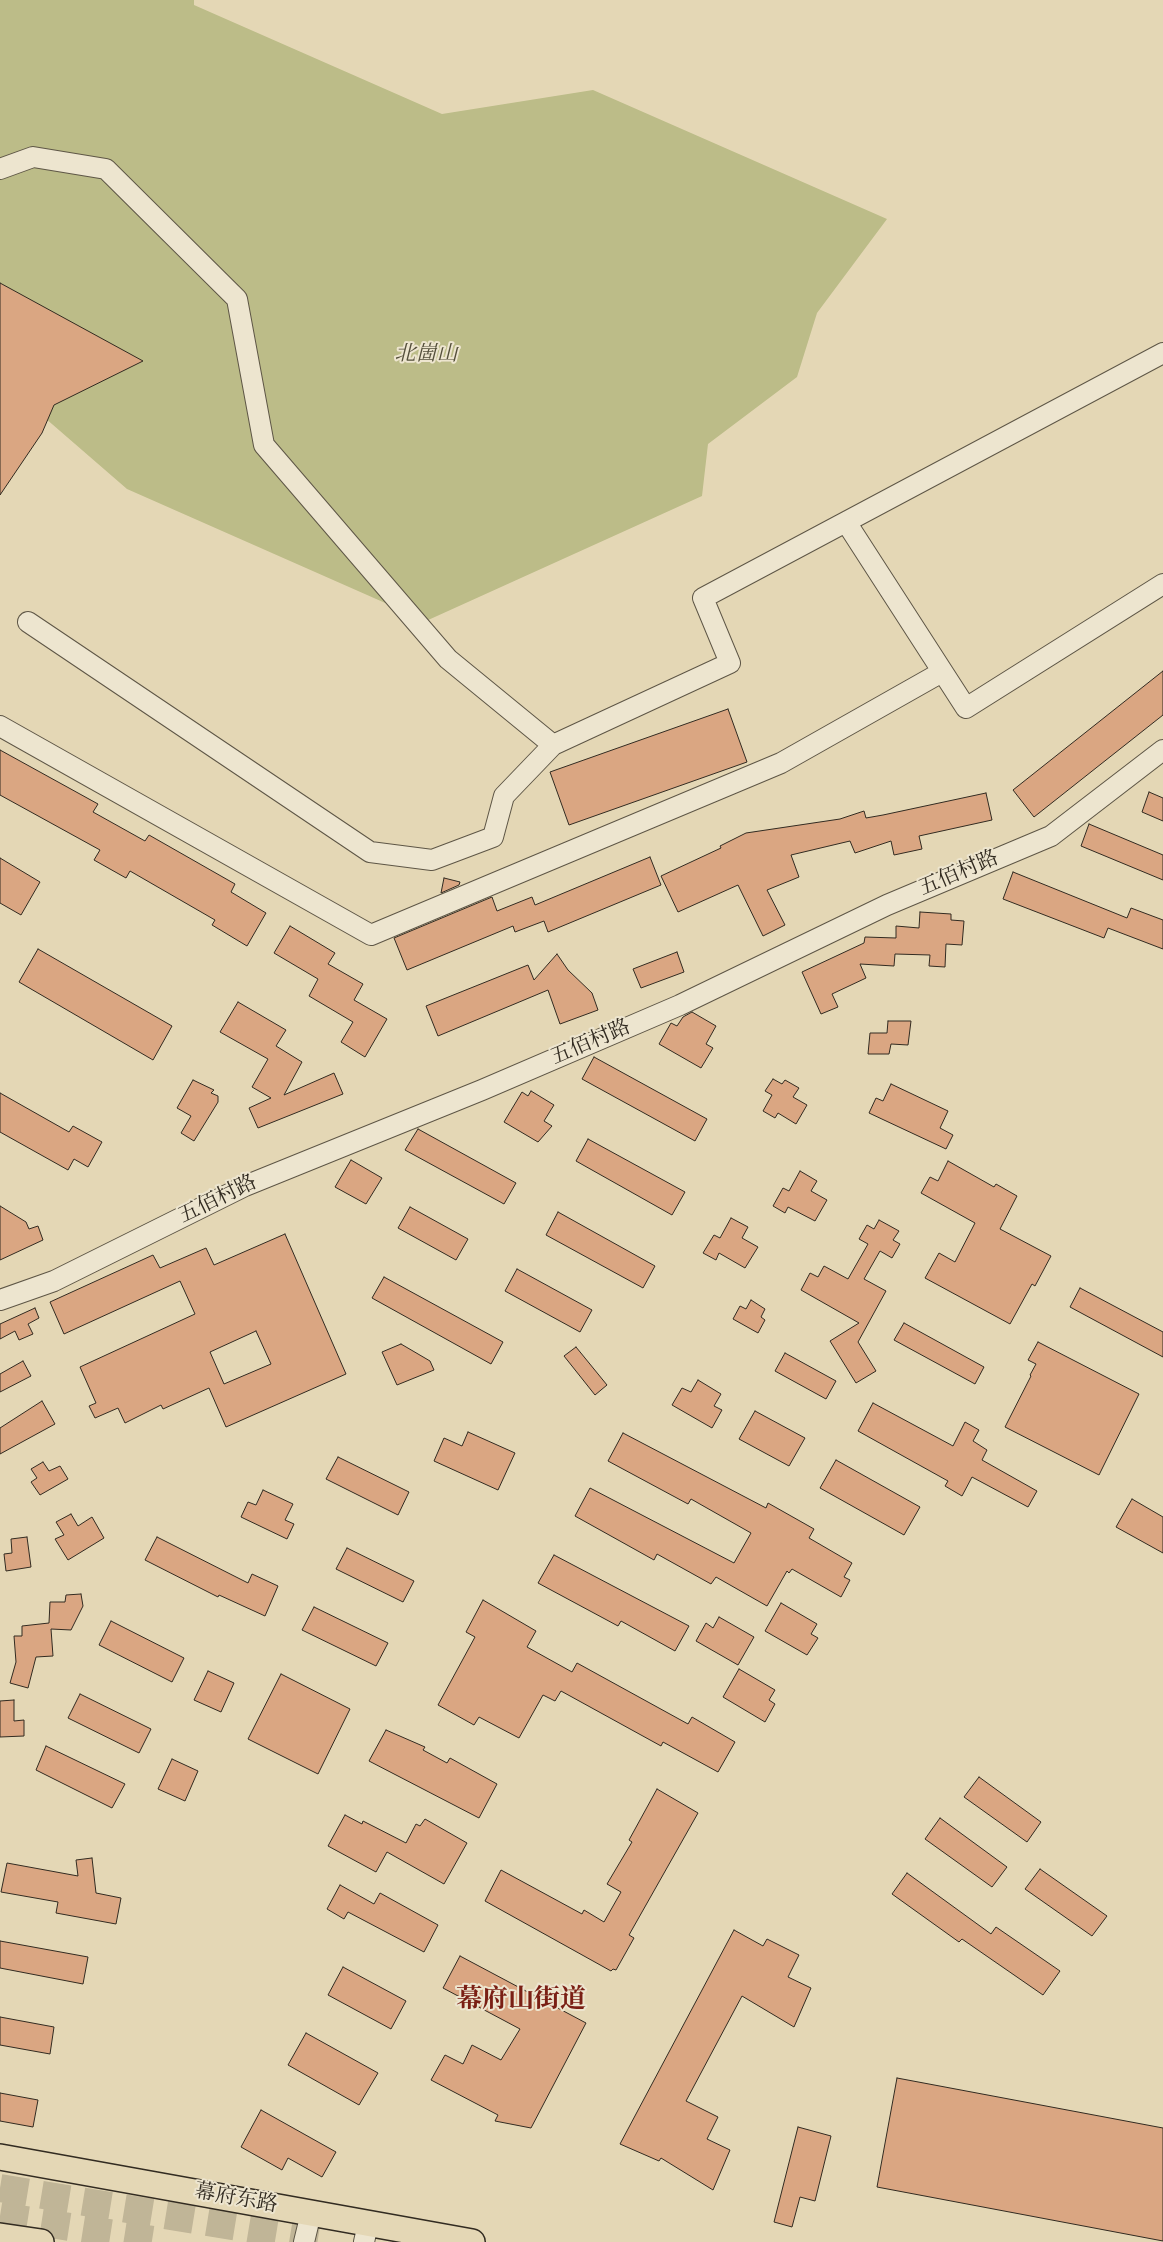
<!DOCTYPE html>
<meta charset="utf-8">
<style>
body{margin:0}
canvas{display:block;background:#e4d7b5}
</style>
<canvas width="1163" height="2242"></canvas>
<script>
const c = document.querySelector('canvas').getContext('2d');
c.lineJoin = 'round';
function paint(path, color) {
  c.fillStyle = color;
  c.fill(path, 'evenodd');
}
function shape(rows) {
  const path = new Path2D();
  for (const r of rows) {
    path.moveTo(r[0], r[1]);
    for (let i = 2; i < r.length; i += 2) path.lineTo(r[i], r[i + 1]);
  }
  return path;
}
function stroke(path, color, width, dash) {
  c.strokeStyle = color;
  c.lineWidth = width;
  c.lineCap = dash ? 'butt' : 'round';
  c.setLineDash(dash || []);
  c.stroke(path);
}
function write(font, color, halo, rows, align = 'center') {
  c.font = font + ' Cardo,"Noto Serif SC",serif';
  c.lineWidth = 4;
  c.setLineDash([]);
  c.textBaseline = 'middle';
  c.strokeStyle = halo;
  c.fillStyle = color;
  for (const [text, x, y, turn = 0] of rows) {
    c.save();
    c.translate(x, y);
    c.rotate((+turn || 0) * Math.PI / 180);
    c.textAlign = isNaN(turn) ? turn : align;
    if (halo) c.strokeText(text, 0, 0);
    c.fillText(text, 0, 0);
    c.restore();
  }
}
const green = shape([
 [0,0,194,0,194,5,442,114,593,90,887,219,817,313,797,377,708,444,702,496,426,621,127,489,0,379]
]);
const building = shape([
 [0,283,143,361,54,405,42,433,0,495,0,283],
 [1163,671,1163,715,1034,817,1013,790,1163,671],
 [728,709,747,762,569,825,550,772,728,709],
 [0,750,98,804,93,812,145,841,149,835,235,884,231,892,266,913,247,946,212,925,215,920,130,871,126,878,94,860,100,850,0,795,0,750],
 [1149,792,1163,798,1163,821,1142,812,1149,792],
 [986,793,992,820,919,836,922,849,894,855,891,841,855,853,850,841,791,855,799,877,767,890,785,925,763,936,738,885,678,912,661,876,721,848,720,846,746,833,840,819,864,811,866,818,883,815,986,793],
 [1089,824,1163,855,1163,880,1081,846,1089,824],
 [650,857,661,885,548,932,544,921,515,932,513,926,407,970,394,938,492,897,497,911,532,897,535,905,650,857],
 [0,858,40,882,21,915,0,903,0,858],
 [1013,872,1127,918,1131,908,1163,920,1163,949,1108,928,1104,938,1003,899,1013,872],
 [444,878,460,882,459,885,441,893,444,878],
 [920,912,951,914,951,920,964,921,962,945,946,944,945,967,929,966,930,955,895,954,894,966,860,964,866,978,832,994,838,1007,821,1014,802,972,864,943,865,937,896,938,896,926,919,928,920,912],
 [290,926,335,953,328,964,363,984,354,1000,387,1019,365,1057,341,1042,353,1022,309,996,318,979,274,953,290,926],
 [38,949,172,1026,153,1060,19,982,38,949],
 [677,952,684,972,641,988,633,969,677,952],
 [557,954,568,970,592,993,598,1010,560,1024,548,990,438,1036,426,1006,528,965,534,980,557,954],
 [238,1002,286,1030,276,1046,302,1062,284,1095,334,1073,343,1094,258,1128,249,1108,271,1098,252,1087,268,1059,220,1032,238,1002],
 [692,1012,716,1026,706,1044,713,1048,701,1068,659,1044,671,1023,677,1026,683,1017,692,1012],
 [888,1021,911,1021,908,1045,891,1044,889,1054,868,1054,870,1033,887,1033,888,1021],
 [594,1057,707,1119,695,1141,582,1079,594,1057],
 [773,1079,782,1084,785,1080,799,1088,793,1097,807,1105,796,1124,778,1113,775,1118,763,1111,772,1095,765,1091,773,1079],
 [193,1080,214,1090,211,1093,218,1096,218,1102,194,1141,181,1133,191,1116,177,1108,193,1080],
 [891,1084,948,1111,940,1128,953,1135,946,1149,869,1113,876,1098,883,1101,891,1084],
 [531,1091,554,1105,544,1121,552,1126,538,1142,504,1122,522,1092,528,1096,531,1091],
 [0,1093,69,1132,73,1126,102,1142,88,1167,74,1159,68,1170,0,1132,0,1093],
 [418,1129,516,1183,504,1204,405,1150,418,1129],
 [588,1139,685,1192,672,1215,576,1161,588,1139],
 [351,1160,382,1178,366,1204,335,1187,351,1160],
 [948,1161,994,1187,996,1184,1017,1196,1000,1229,1051,1256,1035,1286,1032,1284,1010,1324,925,1278,939,1253,955,1262,975,1223,921,1193,930,1177,938,1181,948,1161],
 [800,1171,817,1181,811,1191,827,1200,815,1221,788,1207,785,1213,773,1206,783,1188,789,1191,800,1171],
 [0,1206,26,1222,29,1229,38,1226,43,1240,0,1260,0,1206],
 [410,1207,468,1239,456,1260,398,1228,410,1207],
 [558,1212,655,1266,643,1288,546,1235,558,1212],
 [731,1218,748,1227,742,1238,758,1247,745,1268,719,1253,716,1260,703,1253,714,1235,720,1238,731,1218],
 [879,1220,899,1231,893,1240,900,1244,892,1258,880,1251,864,1279,886,1291,858,1342,876,1371,856,1383,830,1341,859,1323,801,1290,810,1273,818,1277,824,1266,848,1279,868,1244,859,1239,867,1225,874,1229,879,1220],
 [285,1234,346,1374,226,1427,209,1388,163,1409,161,1405,125,1423,118,1408,95,1418,89,1406,96,1403,80,1367,195,1314,180,1281,64,1334,50,1302,153,1255,160,1268,206,1248,214,1265,285,1234],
 [256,1331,271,1364,224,1384,210,1352,256,1331],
 [517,1269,592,1310,580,1332,505,1291,517,1269],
 [384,1277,503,1342,491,1364,372,1298,384,1277],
 [1080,1288,1163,1332,1163,1357,1070,1307,1080,1288],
 [751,1300,765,1309,761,1317,765,1320,758,1333,733,1319,740,1306,746,1309,751,1300],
 [35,1308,39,1318,28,1324,33,1334,19,1340,15,1331,0,1339,0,1324,35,1308],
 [904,1323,984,1367,975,1384,894,1340,904,1323],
 [1038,1342,1139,1394,1099,1475,1005,1427,1031,1376,1030,1375,1036,1364,1028,1360,1038,1342],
 [401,1344,430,1361,434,1370,397,1385,382,1352,401,1344],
 [576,1347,607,1385,595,1395,564,1356,576,1347],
 [785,1353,836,1381,826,1399,775,1371,785,1353],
 [23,1361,31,1376,0,1392,0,1374,23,1361],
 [698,1380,721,1394,714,1406,722,1410,712,1428,672,1405,682,1388,691,1392,698,1380],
 [42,1401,55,1424,0,1454,0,1428,42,1401],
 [873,1403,953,1446,965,1422,979,1430,973,1441,987,1450,982,1460,1037,1491,1028,1507,972,1477,962,1496,945,1486,948,1481,858,1431,873,1403],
 [755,1411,805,1438,789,1466,739,1439,755,1411],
 [468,1432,515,1453,498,1490,434,1461,444,1438,462,1446,468,1432],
 [623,1433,766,1508,768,1503,814,1529,809,1538,852,1563,844,1577,850,1580,841,1597,792,1569,789,1573,787,1571,767,1606,716,1577,711,1584,657,1554,654,1560,575,1516,590,1488,734,1563,751,1533,691,1499,688,1504,608,1461,623,1433],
 [338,1457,409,1492,398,1515,326,1479,338,1457],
 [836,1460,920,1507,904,1535,820,1488,836,1460],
 [43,1462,49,1471,60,1466,68,1479,40,1495,31,1482,37,1478,31,1469,43,1462],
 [263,1490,293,1504,285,1520,294,1524,287,1539,241,1517,248,1502,256,1505,263,1490],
 [1132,1499,1163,1517,1163,1553,1116,1527,1132,1499],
 [71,1514,78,1526,92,1517,104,1538,68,1560,55,1539,64,1535,56,1522,71,1514],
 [27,1537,31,1567,6,1571,4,1554,12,1553,11,1539,27,1537],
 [157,1537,248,1583,252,1574,278,1586,265,1616,219,1595,218,1597,145,1560,157,1537],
 [347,1548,414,1581,403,1602,336,1569,347,1548],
 [554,1555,689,1626,675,1651,621,1621,618,1626,538,1583,554,1555],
 [81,1594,83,1606,71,1630,51,1629,53,1656,36,1657,28,1688,10,1683,16,1662,14,1636,22,1636,22,1626,49,1623,50,1602,65,1602,66,1595,81,1594],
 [483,1600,536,1631,527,1647,572,1672,577,1663,688,1724,692,1717,735,1742,718,1772,663,1742,661,1746,561,1691,555,1701,543,1695,519,1738,479,1717,474,1725,438,1705,475,1637,466,1632,483,1600],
 [781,1603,817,1624,811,1634,818,1638,807,1655,765,1631,781,1603],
 [314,1607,388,1643,376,1666,302,1630,314,1607],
 [719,1617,754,1637,738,1665,696,1641,706,1623,713,1628,719,1617],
 [111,1621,184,1658,172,1682,99,1645,111,1621],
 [739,1669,775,1690,769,1700,775,1704,765,1722,723,1697,739,1669],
 [208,1671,234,1683,221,1712,194,1700,208,1671],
 [281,1674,350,1709,318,1774,248,1739,281,1674],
 [80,1694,151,1729,139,1753,68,1718,80,1694],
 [14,1700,14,1721,24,1720,24,1736,0,1737,0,1701,14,1700],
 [386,1730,425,1747,423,1750,447,1763,450,1758,497,1784,479,1818,369,1761,386,1730],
 [46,1746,125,1784,112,1808,36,1770,46,1746],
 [172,1759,198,1771,185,1801,158,1789,172,1759],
 [979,1777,1041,1822,1027,1842,964,1797,979,1777],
 [657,1789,698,1813,629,1935,634,1938,616,1970,613,1969,611,1971,485,1901,501,1870,582,1914,584,1910,604,1922,621,1892,607,1884,632,1842,629,1840,657,1789],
 [345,1815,362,1824,363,1821,406,1843,416,1824,420,1826,425,1819,467,1843,444,1884,387,1852,376,1872,328,1846,345,1815],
 [940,1818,1007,1867,992,1887,925,1839,940,1818],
 [92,1858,96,1893,121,1898,116,1924,56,1913,58,1902,1,1892,7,1863,78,1876,76,1860,92,1858],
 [1040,1869,1107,1916,1092,1936,1025,1889,1040,1869],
 [907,1873,991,1934,996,1927,1060,1971,1043,1995,962,1939,959,1942,892,1894,907,1873],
 [340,1885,374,1904,380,1893,438,1925,424,1952,348,1912,344,1919,327,1909,340,1885],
 [734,1930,763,1946,767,1939,799,1955,788,1977,811,1988,794,2027,742,1996,686,2101,718,2117,707,2139,730,2150,713,2190,661,2158,659,2161,620,2144,734,1930],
 [0,1941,88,1957,83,1984,0,1968,0,1941],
 [460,1956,586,2023,531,2128,495,2121,498,2115,431,2080,445,2055,463,2064,472,2045,501,2060,520,2029,443,1988,460,1956],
 [343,1967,406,2001,391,2029,328,1995,343,1967],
 [0,2017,54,2027,50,2054,0,2045,0,2017],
 [306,2033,378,2073,359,2105,288,2065,306,2033],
 [897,2078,1163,2128,1163,2241,877,2187,897,2078],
 [0,2093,38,2100,33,2127,0,2121,0,2093],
 [261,2110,336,2152,322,2177,288,2158,282,2170,241,2147,261,2110],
 [798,2127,831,2136,815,2201,800,2197,792,2227,774,2222,798,2127]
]);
const highwayTunnel = shape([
 [0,2188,330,2242],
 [0,2216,166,2242]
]);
const minor = shape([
 [0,169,33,157,106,169,237,299,264,445,448,659,553,745],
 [846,522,966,708,1163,584],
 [28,622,370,852,432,860,493,837,504,796,553,745,730,663,703,598,1163,353],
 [0,726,371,935,781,763,942,672],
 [0,1300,54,1281,245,1186,482,1090,680,1005,887,905,1051,836,1163,750],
 [304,2242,311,2213],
 [364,2242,368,2224]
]);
const major = shape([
 [0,2157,472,2242],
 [0,2236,41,2242]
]);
const parkNames = [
 ["北崮山",426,355]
];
const streetNames = [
 ["五佰村路",959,874,-23],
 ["五佰村路",591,1043,-23],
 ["五佰村路",218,1200,-26],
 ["幕府东路",236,2199,10]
];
const districtNames = [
 ["幕府山街道",521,2001]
];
paint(green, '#bcbc88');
paint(building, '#daa682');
stroke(building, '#322b21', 1);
stroke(highwayTunnel, '#c0b597', 28, [28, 14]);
stroke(minor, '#5e5646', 22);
stroke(major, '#322b21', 28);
stroke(minor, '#ede5cf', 20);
stroke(major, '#e4d7b5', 25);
write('italic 21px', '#544f3b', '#ede5cf', parkNames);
write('21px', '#322b21', '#ede5cf', streetNames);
write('bold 26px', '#7a1f14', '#ede5cf', districtNames);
</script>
